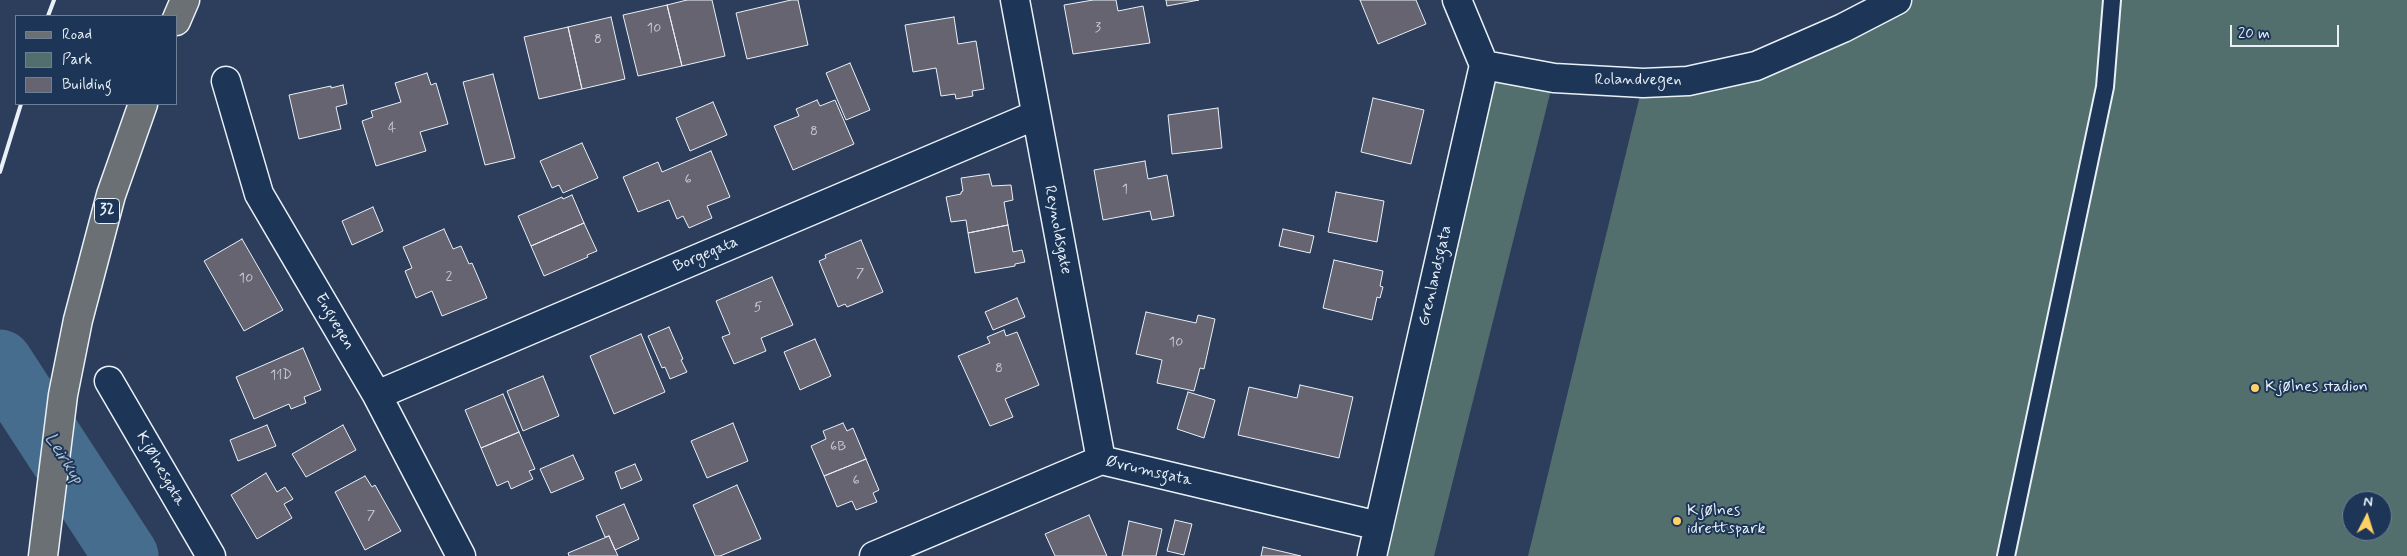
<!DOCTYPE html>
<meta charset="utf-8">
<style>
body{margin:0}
#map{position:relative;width:2407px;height:556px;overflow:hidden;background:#2c3e5c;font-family:Mynerve,sans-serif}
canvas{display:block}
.legend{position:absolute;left:15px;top:15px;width:162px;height:90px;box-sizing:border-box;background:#1d3557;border:1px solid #6e8097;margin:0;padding:6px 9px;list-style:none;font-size:15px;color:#e8f1f8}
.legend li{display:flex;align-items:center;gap:10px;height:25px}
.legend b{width:25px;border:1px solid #6e8097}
.north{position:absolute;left:2342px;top:491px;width:50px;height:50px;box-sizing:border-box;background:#1d3557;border:1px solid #6e8097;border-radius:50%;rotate:5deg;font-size:14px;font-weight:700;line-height:20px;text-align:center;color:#e8f1f8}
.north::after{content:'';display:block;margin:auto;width:18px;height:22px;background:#ffd166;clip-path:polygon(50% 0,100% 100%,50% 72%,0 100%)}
.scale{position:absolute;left:2230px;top:25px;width:109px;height:22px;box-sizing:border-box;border:2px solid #e8f1f8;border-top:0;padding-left:6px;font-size:15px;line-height:18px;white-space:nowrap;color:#e8f1f8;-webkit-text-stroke:4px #1d3557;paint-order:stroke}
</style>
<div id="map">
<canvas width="2407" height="556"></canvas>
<ul class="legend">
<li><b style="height:6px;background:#6a7074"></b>Road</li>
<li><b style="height:14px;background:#526f6d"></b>Park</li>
<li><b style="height:14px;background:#676471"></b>Building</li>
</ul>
<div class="north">N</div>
<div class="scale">20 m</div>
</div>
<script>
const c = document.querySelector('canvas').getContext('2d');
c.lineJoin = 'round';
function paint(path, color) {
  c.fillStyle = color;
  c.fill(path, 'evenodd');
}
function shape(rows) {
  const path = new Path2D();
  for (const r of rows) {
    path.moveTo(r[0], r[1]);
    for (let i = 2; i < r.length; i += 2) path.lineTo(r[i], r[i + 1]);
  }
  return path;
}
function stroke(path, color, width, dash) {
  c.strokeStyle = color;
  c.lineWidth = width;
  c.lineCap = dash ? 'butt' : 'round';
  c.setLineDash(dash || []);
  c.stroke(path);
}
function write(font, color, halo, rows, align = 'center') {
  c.font = font + ' Mynerve,sans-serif';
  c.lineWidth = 4;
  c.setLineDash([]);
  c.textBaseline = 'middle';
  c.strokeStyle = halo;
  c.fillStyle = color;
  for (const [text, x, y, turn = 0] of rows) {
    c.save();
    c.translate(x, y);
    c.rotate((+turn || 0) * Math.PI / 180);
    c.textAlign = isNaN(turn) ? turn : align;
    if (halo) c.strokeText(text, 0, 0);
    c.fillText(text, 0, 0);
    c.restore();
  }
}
const green = shape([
 [1897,0,2407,0,2407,556,1528,556,1643,83,1756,66],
 [2352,501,2382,501,2382,531,2352,531],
 [1484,65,1554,78,1434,556,1372,556]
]);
const river = shape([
 [0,362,126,556]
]);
const building = shape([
 [687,0,712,0,725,56,682,66,667,5,687,0],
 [791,0,798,0,808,45,747,59,736,13,791,0],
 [1093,0,1116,0,1118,11,1143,6,1150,43,1073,54,1064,5,1093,0],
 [1166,0,1199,0,1167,6,1166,0],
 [1360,0,1416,0,1426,24,1378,44,1360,0],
 [667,5,682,66,638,76,623,15,667,5],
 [611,17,625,79,582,89,568,27,611,17],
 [954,17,958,44,976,41,984,89,972,91,973,96,956,99,955,94,941,96,936,68,913,72,905,25,954,17],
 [568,27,582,89,539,99,524,37,568,27],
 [850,63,870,110,846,120,826,73,850,63],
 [427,73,431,85,436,83,448,124,420,132,426,151,376,166,362,121,373,117,371,111,401,102,395,83,427,73],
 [493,74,515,158,485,165,463,82,493,74],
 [343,85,347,104,336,107,341,129,299,139,289,95,331,86,331,88,343,85],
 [1373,98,1424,110,1411,164,1361,152,1373,98],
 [817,100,820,106,835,100,854,144,793,170,774,126,799,116,796,109,817,100],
 [713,102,727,135,690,151,676,118,713,102],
 [1218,108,1222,148,1172,154,1168,115,1218,108],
 [582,143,598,178,563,193,559,185,552,188,540,161,582,143],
 [711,151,730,197,707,206,712,218,689,228,683,216,677,219,669,200,638,212,623,177,658,162,662,172,711,151],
 [1145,161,1148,179,1167,175,1174,216,1152,220,1150,211,1103,220,1094,170,1145,161],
 [989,174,992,186,1011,185,1013,200,1004,202,1008,225,968,233,966,220,951,222,946,197,961,194,961,192,963,191,961,178,989,174],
 [1336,192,1384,201,1377,242,1328,232,1336,192],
 [572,195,584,223,531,246,518,216,562,197,563,199,572,195],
 [373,207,383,231,352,245,342,221,373,207],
 [584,223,597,251,587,255,588,257,544,276,531,246,584,223],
 [1008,225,1013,252,1022,250,1025,262,1015,264,1015,266,975,273,968,233,1008,225],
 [444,229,453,249,461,246,469,264,472,263,487,298,442,316,432,291,416,298,405,271,412,268,403,247,444,229],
 [1283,229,1314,236,1310,253,1279,246,1283,229],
 [242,239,283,310,244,331,204,261,242,239],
 [861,240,883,292,847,307,845,304,838,307,819,261,826,258,825,255,861,240],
 [1334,260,1383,271,1380,286,1383,287,1380,298,1377,297,1372,320,1323,308,1334,260],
 [772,277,793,325,761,338,766,351,734,364,722,337,730,334,716,301,772,277],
 [1017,298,1025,317,993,330,985,312,1017,298],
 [1146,312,1196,323,1198,315,1215,319,1204,369,1200,368,1194,391,1157,383,1162,360,1136,354,1146,312],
 [669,327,683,359,681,360,687,372,670,379,665,367,662,368,648,336,669,327],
 [1004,330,1006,336,1017,332,1039,385,1005,399,1013,417,990,426,958,356,990,343,987,337,1004,330],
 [641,334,665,392,614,414,590,356,641,334],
 [815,339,831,376,800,390,784,352,815,339],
 [303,348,321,390,304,397,306,403,291,409,289,404,254,419,236,377,303,348],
 [543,376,559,416,523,431,507,391,543,376],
 [1300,385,1353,397,1339,458,1238,435,1249,387,1297,398,1300,385],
 [1188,392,1215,400,1204,438,1177,429,1188,392],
 [503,394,519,432,481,448,465,410,503,394],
 [733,423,748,461,707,478,691,441,733,423],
 [843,423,847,431,853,428,866,459,824,476,811,446,826,439,823,431,843,423],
 [267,425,276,446,238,461,230,440,267,425],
 [343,425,356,450,306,477,292,454,343,425],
 [519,432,535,469,529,471,533,479,511,489,508,481,497,486,481,448,519,432],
 [573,455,584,479,551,493,540,469,573,455],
 [866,459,879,490,873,493,877,502,856,510,852,501,837,507,824,476,866,459],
 [635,464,642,480,621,489,615,472,635,464],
 [266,473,277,492,285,487,293,499,284,504,292,518,257,539,231,495,266,473],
 [365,476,372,487,375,485,401,531,365,550,335,492,365,476],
 [737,485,761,539,720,556,715,556,693,505,737,485],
 [624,504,639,539,615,550,609,536,605,537,596,516,624,504],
 [1089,515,1107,556,1055,556,1045,534,1089,515],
 [1175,520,1192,524,1184,555,1167,551,1175,520],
 [1129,521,1162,529,1156,556,1122,556,1129,521],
 [609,536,618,556,569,556,568,553,609,536],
 [1263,547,1301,556,1261,556,1263,547]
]);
const lane = shape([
 [2006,556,2105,87,2112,0]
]);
const street = shape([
 [1015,0,1101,460],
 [1484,65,1554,78,1643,83,1688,81,1756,66,1843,28,1897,0],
 [226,81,259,194,377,395,461,556],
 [109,381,211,556],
 [377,395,1036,115],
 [874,556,1101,460,1379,526],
 [1372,556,1484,65,1457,0]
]);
const primary = shape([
 [176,21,185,0],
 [43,556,63,395,78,320,111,195,143,104]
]);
const rail = shape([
 [48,16,54,0],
 [0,172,21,104]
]);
const markers = [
 [2255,388,5,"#ffd166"],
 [1677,521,5,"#ffd166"]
];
const numberNames = [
 ["3",1098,28],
 ["10",654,29],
 ["8",598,40],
 ["4",392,129],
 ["8",814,132],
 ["6",688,180],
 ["1",1125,190],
 ["7",860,274],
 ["2",449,277],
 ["10",246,279],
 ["5",758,308],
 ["10",1176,343],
 ["8",999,369],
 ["11D",281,376],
 ["6B",838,447],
 ["6",856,481],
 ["7",371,516]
];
const shields = [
 [107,211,25]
];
const shieldNames = [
 ["32",107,211]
];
const streetNames = [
 ["Rolandvegen",1638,81],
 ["Reynoldsgate",1057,230,79],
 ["Borgegata",706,255,-23],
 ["Grenlandsgata",1436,276,-77],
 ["Engvegen",334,322,60],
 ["Kjølnesgata",160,469,60],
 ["Øvrumsgata",1149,472,13]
];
const poiNames = [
 ["Kjølnes stadion",2265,388],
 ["Kjølnes",1687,512],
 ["idrettspark",1687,530]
];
const waterNames = [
 ["Leirkup",63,459,57]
];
paint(green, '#526f6d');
stroke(river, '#466d8e', 65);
paint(building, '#676471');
stroke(building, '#e8f1f8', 1);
stroke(lane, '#e8f1f8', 20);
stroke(street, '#e8f1f8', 31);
stroke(primary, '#e8f1f8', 31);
stroke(lane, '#1d3557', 16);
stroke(street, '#1d3557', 28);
stroke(primary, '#6a7074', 28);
stroke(rail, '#e8f1f8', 4);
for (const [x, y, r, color] of markers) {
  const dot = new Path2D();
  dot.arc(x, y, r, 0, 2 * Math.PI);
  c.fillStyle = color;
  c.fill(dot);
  stroke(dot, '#1d3557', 2);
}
write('14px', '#c8ced6', null, numberNames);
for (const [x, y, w] of shields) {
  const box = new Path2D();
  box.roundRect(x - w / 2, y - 12.5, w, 25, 4);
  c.fillStyle = '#1d3557';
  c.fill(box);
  stroke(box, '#e8f1f8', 1);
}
write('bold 15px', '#e8f1f8', null, shieldNames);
write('16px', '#e8f1f8', '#1d3557', streetNames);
write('16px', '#e8f1f8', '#1d3557', poiNames, 'left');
write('italic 18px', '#afc3d3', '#1d3557', waterNames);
</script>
